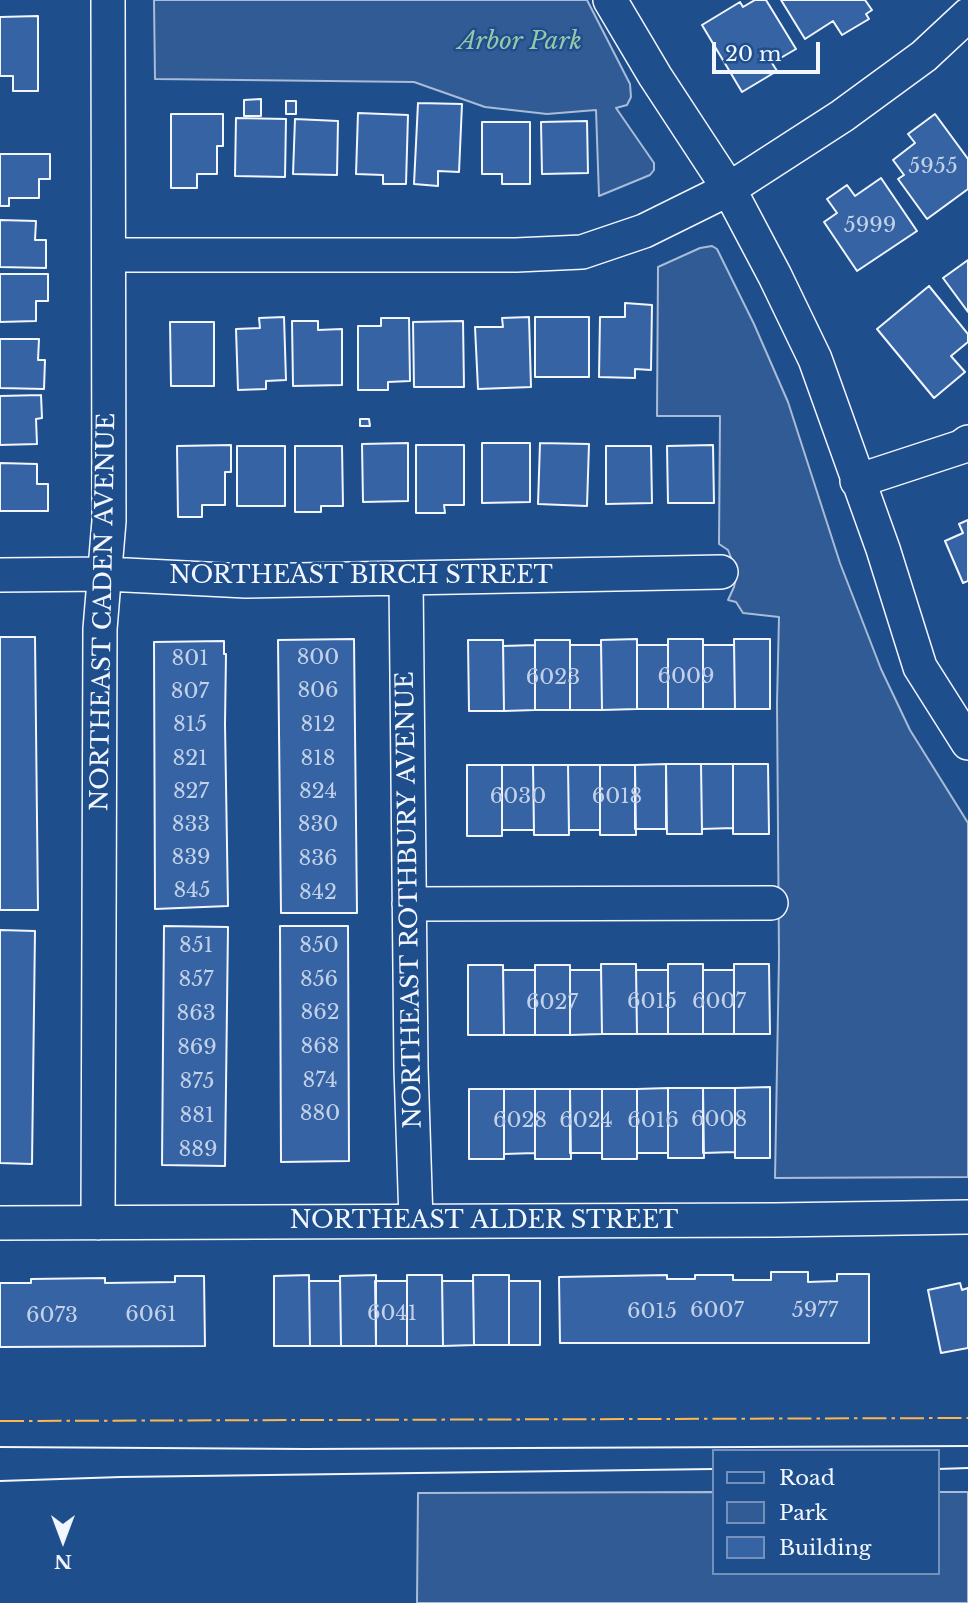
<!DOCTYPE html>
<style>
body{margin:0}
#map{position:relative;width:968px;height:1603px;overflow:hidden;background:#1f4e8c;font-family:"Libre Baskerville",serif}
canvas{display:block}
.legend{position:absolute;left:712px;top:1449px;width:228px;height:126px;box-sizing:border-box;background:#1f4e8c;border:2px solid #7391ba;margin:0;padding:9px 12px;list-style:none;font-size:21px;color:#f2f6ff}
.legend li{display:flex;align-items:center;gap:14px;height:35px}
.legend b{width:35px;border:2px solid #7391ba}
.north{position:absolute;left:28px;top:1505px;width:70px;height:70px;-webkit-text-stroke:5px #1f4e8c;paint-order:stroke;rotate:180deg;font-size:19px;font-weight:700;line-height:28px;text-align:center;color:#f2f6ff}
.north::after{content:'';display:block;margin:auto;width:24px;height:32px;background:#f2f6ff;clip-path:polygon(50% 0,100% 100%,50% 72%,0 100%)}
.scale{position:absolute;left:712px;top:42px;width:108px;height:32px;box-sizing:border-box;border:4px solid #f2f6ff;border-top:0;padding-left:9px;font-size:21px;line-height:24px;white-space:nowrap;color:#f2f6ff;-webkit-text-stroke:5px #1f4e8c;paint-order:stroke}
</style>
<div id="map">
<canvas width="968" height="1603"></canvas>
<ul class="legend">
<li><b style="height:9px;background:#1f4e8c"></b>Road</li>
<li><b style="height:19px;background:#305b95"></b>Park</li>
<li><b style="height:19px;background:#3563a3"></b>Building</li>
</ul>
<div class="north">N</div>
<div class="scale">20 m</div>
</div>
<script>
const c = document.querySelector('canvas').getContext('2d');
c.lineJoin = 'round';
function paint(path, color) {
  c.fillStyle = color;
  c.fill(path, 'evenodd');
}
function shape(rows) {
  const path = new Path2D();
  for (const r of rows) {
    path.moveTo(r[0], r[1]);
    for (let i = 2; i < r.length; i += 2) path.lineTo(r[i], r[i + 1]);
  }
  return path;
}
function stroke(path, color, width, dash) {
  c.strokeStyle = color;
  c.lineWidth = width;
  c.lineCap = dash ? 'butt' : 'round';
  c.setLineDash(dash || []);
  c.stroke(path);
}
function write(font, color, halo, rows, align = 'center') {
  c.font = font + ' "Libre Baskerville",serif';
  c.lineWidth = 5;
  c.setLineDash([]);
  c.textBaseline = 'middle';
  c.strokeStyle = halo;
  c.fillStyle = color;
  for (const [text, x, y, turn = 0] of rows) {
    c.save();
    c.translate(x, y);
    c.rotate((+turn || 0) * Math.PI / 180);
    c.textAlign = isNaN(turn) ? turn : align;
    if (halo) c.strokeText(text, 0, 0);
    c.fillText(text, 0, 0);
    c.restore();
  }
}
const green = shape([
 [154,0,587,0,630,84,631,97,627,105,616,108,654,163,654,170,650,175,599,196,596,110,547,114,485,107,414,82,155,79,154,0],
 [712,246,717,249,754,324,788,402,840,563,881,669,910,730,968,823,968,1177,775,1178,779,956,777,703,779,617,743,613,736,602,728,600,734,587,737,573,728,550,719,544,720,416,657,416,658,267,700,248,712,246],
 [714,1492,714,1573,938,1573,938,1492,968,1492,968,1603,417,1603,418,1493,714,1492]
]);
const building = shape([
 [755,0,766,0,796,49,772,63,777,71,742,92,702,25,740,2,743,7,755,0],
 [781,0,865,0,872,10,866,14,869,19,842,35,833,21,805,39,781,0],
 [38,16,38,91,13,91,13,76,0,76,0,17,38,16],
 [261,99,261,116,244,116,244,100,261,99],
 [286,101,296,101,296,114,286,114,286,101],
 [418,103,462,104,459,172,438,171,438,186,414,184,418,103],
 [358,113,408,115,406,184,383,184,383,175,356,174,358,113],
 [171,114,223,114,223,146,217,146,217,174,197,174,197,188,171,188,171,114],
 [935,114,968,159,968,189,927,219,898,179,904,175,893,160,915,143,908,134,935,114],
 [236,118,286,119,285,177,235,176,236,118],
 [295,119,338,121,337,175,293,174,295,119],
 [587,121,588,173,542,174,541,122,587,121],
 [482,122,530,122,530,184,502,184,502,174,482,174,482,122],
 [0,154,50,154,50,179,39,179,39,198,9,198,9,206,0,206,0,154],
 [881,178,917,231,857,271,824,222,837,213,827,199,847,185,855,196,881,178],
 [0,220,36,221,35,240,46,240,46,268,0,267,0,220],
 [968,260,968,312,943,278,968,260],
 [0,274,48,274,48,301,36,301,36,321,0,322,0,274],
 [929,286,968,334,968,342,951,356,965,372,934,398,877,329,929,286],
 [625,303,652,305,651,370,635,369,635,378,599,377,600,317,625,317,625,303],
 [284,317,286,380,266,381,266,389,238,390,236,329,260,328,259,318,284,317],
 [529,317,531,387,478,389,475,327,503,327,502,318,529,317],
 [535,317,589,317,589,377,535,377,535,317],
 [381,318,409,318,410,381,388,382,388,390,358,390,358,326,381,326,381,318],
 [292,321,318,321,318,330,342,329,342,385,293,386,292,321],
 [463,321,464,387,414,387,413,322,463,321],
 [170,322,214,322,214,386,171,386,170,322],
 [0,339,39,339,38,360,45,360,44,389,0,388,0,339],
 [41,395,42,418,36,419,37,444,0,445,0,396,41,395],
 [360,419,369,419,370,426,360,426,360,419],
 [408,443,408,501,363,502,362,444,408,443],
 [482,443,530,443,530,502,482,503,482,443],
 [540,443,589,444,587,506,538,504,540,443],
 [231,445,231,472,225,472,225,505,202,505,202,517,178,517,177,446,231,445],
 [416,445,464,445,464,505,444,505,445,513,416,513,416,445],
 [713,445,714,503,668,503,667,446,713,445],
 [237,446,285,446,285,506,237,506,237,446],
 [295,446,342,446,343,506,321,506,321,512,295,512,295,446],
 [606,446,651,446,652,503,606,504,606,446],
 [0,463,37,464,37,484,48,484,48,511,0,511,0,463],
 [968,520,968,581,963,583,945,541,963,533,959,524,968,520],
 [0,637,35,637,38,910,0,910,0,637],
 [354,639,357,913,281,913,278,640,354,639],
 [637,639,637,709,602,710,601,640,637,639],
 [668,639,703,639,703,709,668,709,668,639],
 [734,639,770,639,770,709,735,709,734,639],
 [468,640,503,640,504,711,469,711,468,640],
 [535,640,570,640,570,710,535,710,535,640],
 [224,641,224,654,226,654,225,724,228,906,155,909,154,642,224,641],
 [535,645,535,710,504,711,503,646,535,645],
 [570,645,601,645,602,710,570,710,570,645],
 [637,645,668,645,668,709,637,709,637,645],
 [703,645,734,645,735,709,703,709,703,645],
 [666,764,701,764,702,834,667,834,666,764],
 [666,764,666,829,635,829,635,765,666,764],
 [701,764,733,764,733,828,702,829,701,764],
 [733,764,768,764,769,834,733,834,733,764],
 [467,765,502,765,502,836,467,836,467,765],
 [502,765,533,765,534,830,502,830,502,765],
 [533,765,568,765,569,835,534,835,533,765],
 [568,765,600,765,600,830,569,830,568,765],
 [600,765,635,765,636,835,600,835,600,765],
 [164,926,228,927,225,1166,162,1165,164,926],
 [280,926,348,926,349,1161,281,1162,280,926],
 [0,930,35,931,32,1164,0,1163,0,930],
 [601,964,636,964,637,1034,602,1034,601,964],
 [668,964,703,964,703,1034,668,1034,668,964],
 [734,964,769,964,770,1034,734,1034,734,964],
 [468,965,503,965,504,1035,468,1035,468,965],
 [535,965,570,965,570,1035,535,1035,535,965],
 [503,970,535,970,535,1035,504,1035,503,970],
 [570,970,601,970,602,1034,570,1035,570,970],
 [636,970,668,970,668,1034,637,1034,636,970],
 [703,970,734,970,734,1034,703,1034,703,970],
 [770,1087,770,1158,735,1158,735,1088,770,1087],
 [668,1088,668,1153,637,1153,637,1089,668,1088],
 [668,1088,703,1088,704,1158,668,1158,668,1088],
 [703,1088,735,1088,735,1152,703,1153,703,1088],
 [469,1089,504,1089,504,1159,469,1159,469,1089],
 [504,1089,535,1089,535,1153,504,1154,504,1089],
 [535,1089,570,1089,571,1159,535,1159,535,1089],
 [570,1089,602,1089,602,1153,570,1153,570,1089],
 [602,1089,637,1089,637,1159,602,1159,602,1089],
 [771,1272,808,1272,808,1282,837,1281,837,1274,869,1274,869,1343,560,1343,559,1277,667,1275,667,1279,695,1279,695,1275,733,1275,733,1280,771,1280,771,1272],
 [309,1275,310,1346,274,1346,274,1276,309,1275],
 [376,1275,376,1346,341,1346,340,1276,376,1275],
 [407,1275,442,1275,443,1346,407,1346,407,1275],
 [473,1275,509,1275,509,1345,474,1345,473,1275],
 [175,1276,204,1276,205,1346,0,1347,0,1283,31,1283,31,1279,105,1278,105,1283,175,1282,175,1276],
 [309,1281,340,1281,341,1346,310,1346,309,1281],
 [375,1281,407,1281,407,1346,376,1346,375,1281],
 [442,1281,473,1281,474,1345,443,1346,442,1281],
 [509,1281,540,1281,540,1345,509,1345,509,1281],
 [960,1283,962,1290,968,1288,968,1348,941,1353,928,1290,960,1283]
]);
const street = shape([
 [610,0,655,76,729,189,775,276,815,359,883,549,920,667,968,743],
 [109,255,516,255,582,252,644,231,729,189,842,116,924,56,968,15],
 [857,481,961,447,968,442],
 [0,575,106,574,246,581,721,572],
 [406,579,411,1068,416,1221],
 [409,904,771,903],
 [0,1223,775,1220,968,1217],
 [98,1223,100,629,109,521,108,0]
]);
const tram = shape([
 [0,1447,306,1449,968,1446],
 [938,1469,968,1468],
 [0,1481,121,1477,714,1469]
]);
const power = shape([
 [0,1421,968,1418]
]);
const numberNames = [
 ["5955",933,167],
 ["5999",870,226],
 ["800",318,658],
 ["801",190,659],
 ["6009",686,677],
 ["6023",553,678],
 ["806",318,691],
 ["807",190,692],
 ["815",190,725],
 ["812",318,725],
 ["821",190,759],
 ["818",318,759],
 ["827",191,792],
 ["824",318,792],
 ["6030",518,797],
 ["6018",617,797],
 ["833",191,825],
 ["830",318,825],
 ["839",191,858],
 ["836",318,859],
 ["845",192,891],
 ["842",318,893],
 ["851",196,946],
 ["850",319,946],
 ["857",196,980],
 ["856",319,980],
 ["6015",652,1002],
 ["6007",719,1002],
 ["6027",552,1003],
 ["862",320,1013],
 ["863",196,1014],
 ["868",320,1047],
 ["869",197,1048],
 ["874",320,1081],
 ["875",197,1082],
 ["880",320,1114],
 ["881",197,1116],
 ["6008",719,1120],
 ["6028",520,1121],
 ["6024",586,1121],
 ["6016",653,1121],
 ["889",198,1150],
 ["6007",717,1311],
 ["5977",815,1311],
 ["6015",652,1312],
 ["6041",392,1314],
 ["6061",151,1315],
 ["6073",52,1316]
];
const parkNames = [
 ["Arbor Park",520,42]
];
const streetNames = [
 ["NORTHEAST BIRCH STREET",361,576],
 ["NORTHEAST CADEN AVENUE",104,612,-89],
 ["NORTHEAST ROTHBURY AVENUE",410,900,-91],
 ["NORTHEAST ALDER STREET",484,1221]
];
paint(green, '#305b95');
stroke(green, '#a8bbd7', 2);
paint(building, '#3563a3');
stroke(building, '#f2f6ff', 2);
stroke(street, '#f2f6ff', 36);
stroke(street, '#1f4e8c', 33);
stroke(tram, '#f2f6ff', 2);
stroke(power, '#ffb74d', 2, [24, 5, 3.5, 5]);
write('21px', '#c3d1e8', null, numberNames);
write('italic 24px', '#97c8a6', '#1f4e8c', parkNames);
write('24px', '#f2f6ff', '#1f4e8c', streetNames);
</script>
